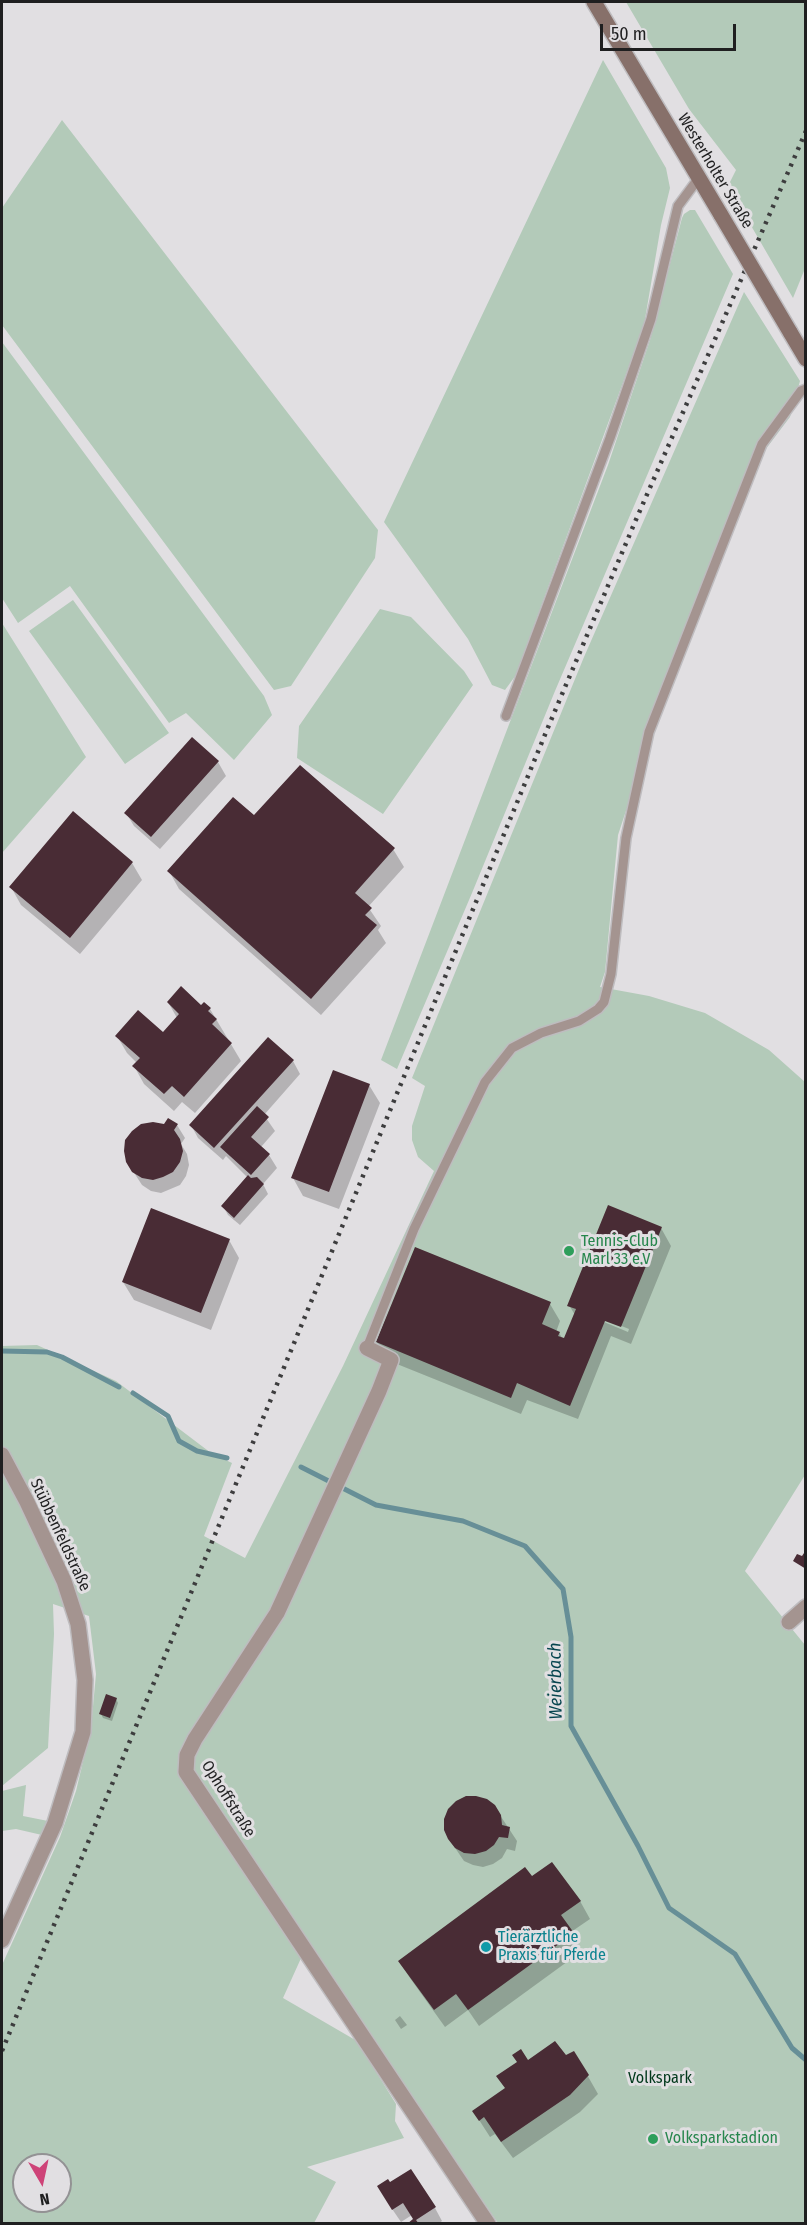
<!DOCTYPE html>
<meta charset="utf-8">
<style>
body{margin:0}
#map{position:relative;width:807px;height:2225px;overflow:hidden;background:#e1dfe2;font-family:"Fira Sans Condensed",sans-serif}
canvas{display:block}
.frame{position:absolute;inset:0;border:3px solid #1f1f20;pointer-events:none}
.north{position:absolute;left:12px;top:2153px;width:60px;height:60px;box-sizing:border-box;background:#e1dfe2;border:2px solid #939294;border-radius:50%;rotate:171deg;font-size:16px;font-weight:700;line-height:24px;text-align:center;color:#1f1f20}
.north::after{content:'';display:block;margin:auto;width:21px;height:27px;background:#ce4378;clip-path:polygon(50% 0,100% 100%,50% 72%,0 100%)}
.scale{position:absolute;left:600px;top:24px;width:136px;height:27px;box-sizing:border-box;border:3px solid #1f1f20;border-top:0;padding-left:8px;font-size:18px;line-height:21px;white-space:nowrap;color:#1f1f20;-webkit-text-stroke:4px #e1dfe2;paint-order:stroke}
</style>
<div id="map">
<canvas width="807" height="2225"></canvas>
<div class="frame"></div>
<div class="north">N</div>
<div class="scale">50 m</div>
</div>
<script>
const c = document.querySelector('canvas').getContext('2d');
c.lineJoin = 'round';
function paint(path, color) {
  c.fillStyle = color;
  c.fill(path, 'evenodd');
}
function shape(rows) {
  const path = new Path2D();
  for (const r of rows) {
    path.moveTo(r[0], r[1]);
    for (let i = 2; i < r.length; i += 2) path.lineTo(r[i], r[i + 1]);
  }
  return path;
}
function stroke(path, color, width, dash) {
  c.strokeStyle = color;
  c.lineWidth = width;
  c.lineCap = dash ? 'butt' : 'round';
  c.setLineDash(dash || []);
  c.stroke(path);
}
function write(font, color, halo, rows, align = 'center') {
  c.font = font + ' "Fira Sans Condensed",sans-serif';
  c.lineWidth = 6;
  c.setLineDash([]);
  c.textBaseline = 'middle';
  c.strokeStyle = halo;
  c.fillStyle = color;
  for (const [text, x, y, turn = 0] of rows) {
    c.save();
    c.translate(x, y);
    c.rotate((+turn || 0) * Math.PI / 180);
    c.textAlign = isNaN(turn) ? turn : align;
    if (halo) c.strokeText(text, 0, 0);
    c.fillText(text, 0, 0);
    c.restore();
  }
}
const green = shape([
 [626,2,805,2,806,266,793,298,728,186,736,170,689,109],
 [603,60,666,168,670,188,661,225,644,325,516,675,505,690,492,685,468,639,384,522],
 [62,120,378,530,375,558,291,686,274,690,2,325,2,208],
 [690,210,695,210,733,274,555,691,472,893,397,1069,381,1060,608,465,650,340,682,218,684,214],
 [744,292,800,381,790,417,762,454,653,729,618,835,605,972,600,987,649,996,705,1013,769,1050,805,1082,805,1475,745,1571,805,1645,805,2223,498,2223,432,2128,190,1764,185,1776,302,1956,283,1998,357,2041,396,2104,395,2121,404,2138,307,2167,336,2182,314,2223,2,2223,2,1965,60,1837,76,1791,91,1728,96,1674,89,1616,53,1604,54,1634,48,1748,2,1786,2,1346,37,1345,116,1381,211,1453,232,1463,204,1536,245,1558,343,1366,434,1171,418,1157,412,1140,412,1126,425,1086,412,1078,584,657],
 [24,2165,60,2165,60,2201,24,2201],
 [2,342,264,696,272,715,234,760,186,713,169,723,70,586,18,623,2,598],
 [73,600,169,733,125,764,29,631],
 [380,609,411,617,464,671,473,685,383,814,297,758,299,726],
 [2,623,86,757,2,853],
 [26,1785,23,1816,48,1821,42,1835,16,1829,2,1831,2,1791]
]);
const shadow = shape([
 [192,739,218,762,226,776,160,849,134,826,126,813],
 [254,817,393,849,404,867,368,907,381,926,378,930,386,943,321,1015,179,889,169,871],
 [132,863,142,880,80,954,21,905,11,887],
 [168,1002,201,1007,204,1004,210,1009,241,1061,195,1113,182,1102,174,1111,144,1084,134,1066,137,1063,127,1053,117,1036,163,1034,177,1018],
 [293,1061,300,1074,264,1115,275,1131,261,1147,269,1155,277,1168,263,1184,268,1194,240,1225,228,1215,223,1206,248,1178,226,1156,223,1160,198,1138,191,1125],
 [369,1085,380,1103,339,1209,303,1196,293,1178],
 [177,1125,185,1138,181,1144,187,1154,189,1165,186,1176,180,1185,161,1193,151,1191,142,1185,127,1162],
 [661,1228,671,1246,631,1344,611,1336,578,1419,527,1400,521,1414,387,1360,377,1342,550,1304,560,1321,556,1332,559,1333,564,1341,575,1315,569,1305],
 [604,1319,629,1329,628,1332,604,1322],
 [229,1240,239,1258,211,1330,134,1300,123,1282],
 [116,1699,118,1703,112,1721,103,1718,101,1714],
 [494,1806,517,1841,515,1851,507,1849,502,1858,493,1864,483,1867,473,1865,464,1861,449,1839],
 [580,1901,590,1919,571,1932,582,1951,479,2026,468,2010,445,2027,410,1978,399,1961],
 [400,2016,407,2025,401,2029,395,2020],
 [574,2052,598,2094,580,2112,513,2158,495,2134,490,2137,474,2112,506,2090,527,2062,565,2057],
 [386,2200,435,2208,442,2221,438,2224,410,2224,415,2220,412,2215,401,2222]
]);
const stream = shape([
 [2,1351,47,1352,62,1357,119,1387],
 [133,1393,168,1416,179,1441,197,1451,227,1458],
 [301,1467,376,1505,463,1521,525,1546,563,1589,571,1637,571,1726,638,1846,669,1908,735,1954,792,2048,806,2060]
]);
const building = shape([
 [192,737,219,761,151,837,124,813],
 [300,765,395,848,355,893,372,908,365,915,377,925,311,999,167,871,233,797,254,815],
 [73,811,133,862,70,938,9,887],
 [181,986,201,1005,204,1002,211,1008,208,1011,217,1019,212,1024,232,1043,184,1097,172,1086,164,1094,132,1066,140,1058,115,1036,138,1010,163,1032,179,1014,167,1002],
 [268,1037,294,1060,214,1148,189,1125],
 [333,1070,370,1084,329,1192,291,1178],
 [257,1106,269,1117,251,1137,270,1154,251,1175,220,1147],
 [168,1118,178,1124,174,1130,180,1139,183,1151,180,1162,173,1172,163,1177,153,1180,142,1178,132,1172,126,1162,124,1151,125,1140,132,1131,141,1124,153,1122,164,1124],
 [248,1175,251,1178,257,1177,264,1184,234,1218,221,1206],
 [608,1205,662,1227,621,1327,605,1321,570,1406,517,1383,511,1398,376,1342,415,1247,551,1302,542,1324,560,1332,558,1336,564,1338,576,1309,567,1306],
 [151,1208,230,1239,201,1313,122,1282],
 [806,1550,806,1569,793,1561,797,1554,802,1556],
 [106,1694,117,1698,110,1718,99,1714],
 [466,1796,476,1796,487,1799,495,1805,501,1815,502,1825,510,1827,508,1838,499,1837,494,1845,486,1851,475,1854,464,1853,455,1848,448,1839,444,1830,444,1819,448,1809,456,1801],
 [552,1862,581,1901,561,1915,574,1933,468,2010,456,1994,434,2010,398,1961,525,1867,532,1876],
 [555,2041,566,2055,574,2051,589,2075,570,2095,501,2142,484,2117,479,2121,472,2111,505,2088,496,2076,517,2062,512,2055,521,2049,528,2060],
 [411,2169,436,2207,416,2220,419,2224,407,2224,413,2219,403,2203,392,2210,377,2186,388,2179,390,2182]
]);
const service = shape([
 [506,716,610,438,651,319,678,206,698,179],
 [367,1348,414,1229,485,1082,512,1048,541,1033,579,1021,598,1009,604,1002,611,974,626,838,649,732,762,444,801,391,806,389]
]);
const minor = shape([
 [367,1348,391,1360,379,1391,277,1613,195,1739,187,1755,186,1772,488,2224],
 [2,1455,27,1502,64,1581,78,1624,85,1680,83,1732,55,1823,2,1940],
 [789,1622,806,1607]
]);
const secondary = shape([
 [594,2,721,215],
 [790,332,806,359]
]);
const rail = shape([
 [2,2051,549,725,635,522,806,131]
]);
const secondaryBridge = shape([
 [721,215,790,332]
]);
const markers = [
 [569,1251,6,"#2e9e5b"],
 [486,1947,6,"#0f9aa8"],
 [653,2139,6,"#2e9e5b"]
];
const streetNames = [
 ["Westerholter Straße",715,171,59],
 ["Stübbenfeldstraße",60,1535,65],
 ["Ophoffstraße",228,1799,58]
];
const leisureNames = [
 ["Tennis-Club",581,1242],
 ["Marl 33 e.V",581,1260],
 ["Volksparkstadion",665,2139]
];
const cultureNames = [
 ["Tierärztliche",498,1938],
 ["Praxis für Pferde",498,1956]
];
const parkNames = [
 ["Volkspark",660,2079]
];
const waterNames = [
 ["Weierbach",556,1681,-91]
];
paint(green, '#b3cab9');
paint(shadow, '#0003');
stroke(stream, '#678f97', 5);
paint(building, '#492c35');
stroke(service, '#bebcbf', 12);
stroke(minor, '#bebcbf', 18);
stroke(secondary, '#bebcbf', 18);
stroke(service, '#a49490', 9);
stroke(minor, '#a49490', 15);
stroke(secondary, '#87706a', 15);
stroke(rail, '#3d3d3e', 4.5, [3, 6]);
stroke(secondaryBridge, '#bebcbf', 18, []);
stroke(secondaryBridge, '#87706a', 15);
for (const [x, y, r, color] of markers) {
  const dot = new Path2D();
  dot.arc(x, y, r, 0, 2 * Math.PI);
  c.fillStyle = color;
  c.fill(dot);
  stroke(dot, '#e1dfe2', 2);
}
write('16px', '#1f1f20', '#e1dfe2', streetNames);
write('16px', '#27864d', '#e1dfe2', leisureNames, 'left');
write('16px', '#0d838f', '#e1dfe2', cultureNames, 'left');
write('16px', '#01381b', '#e1dfe2', parkNames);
write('italic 18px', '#06454f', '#e1dfe2', waterNames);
</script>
